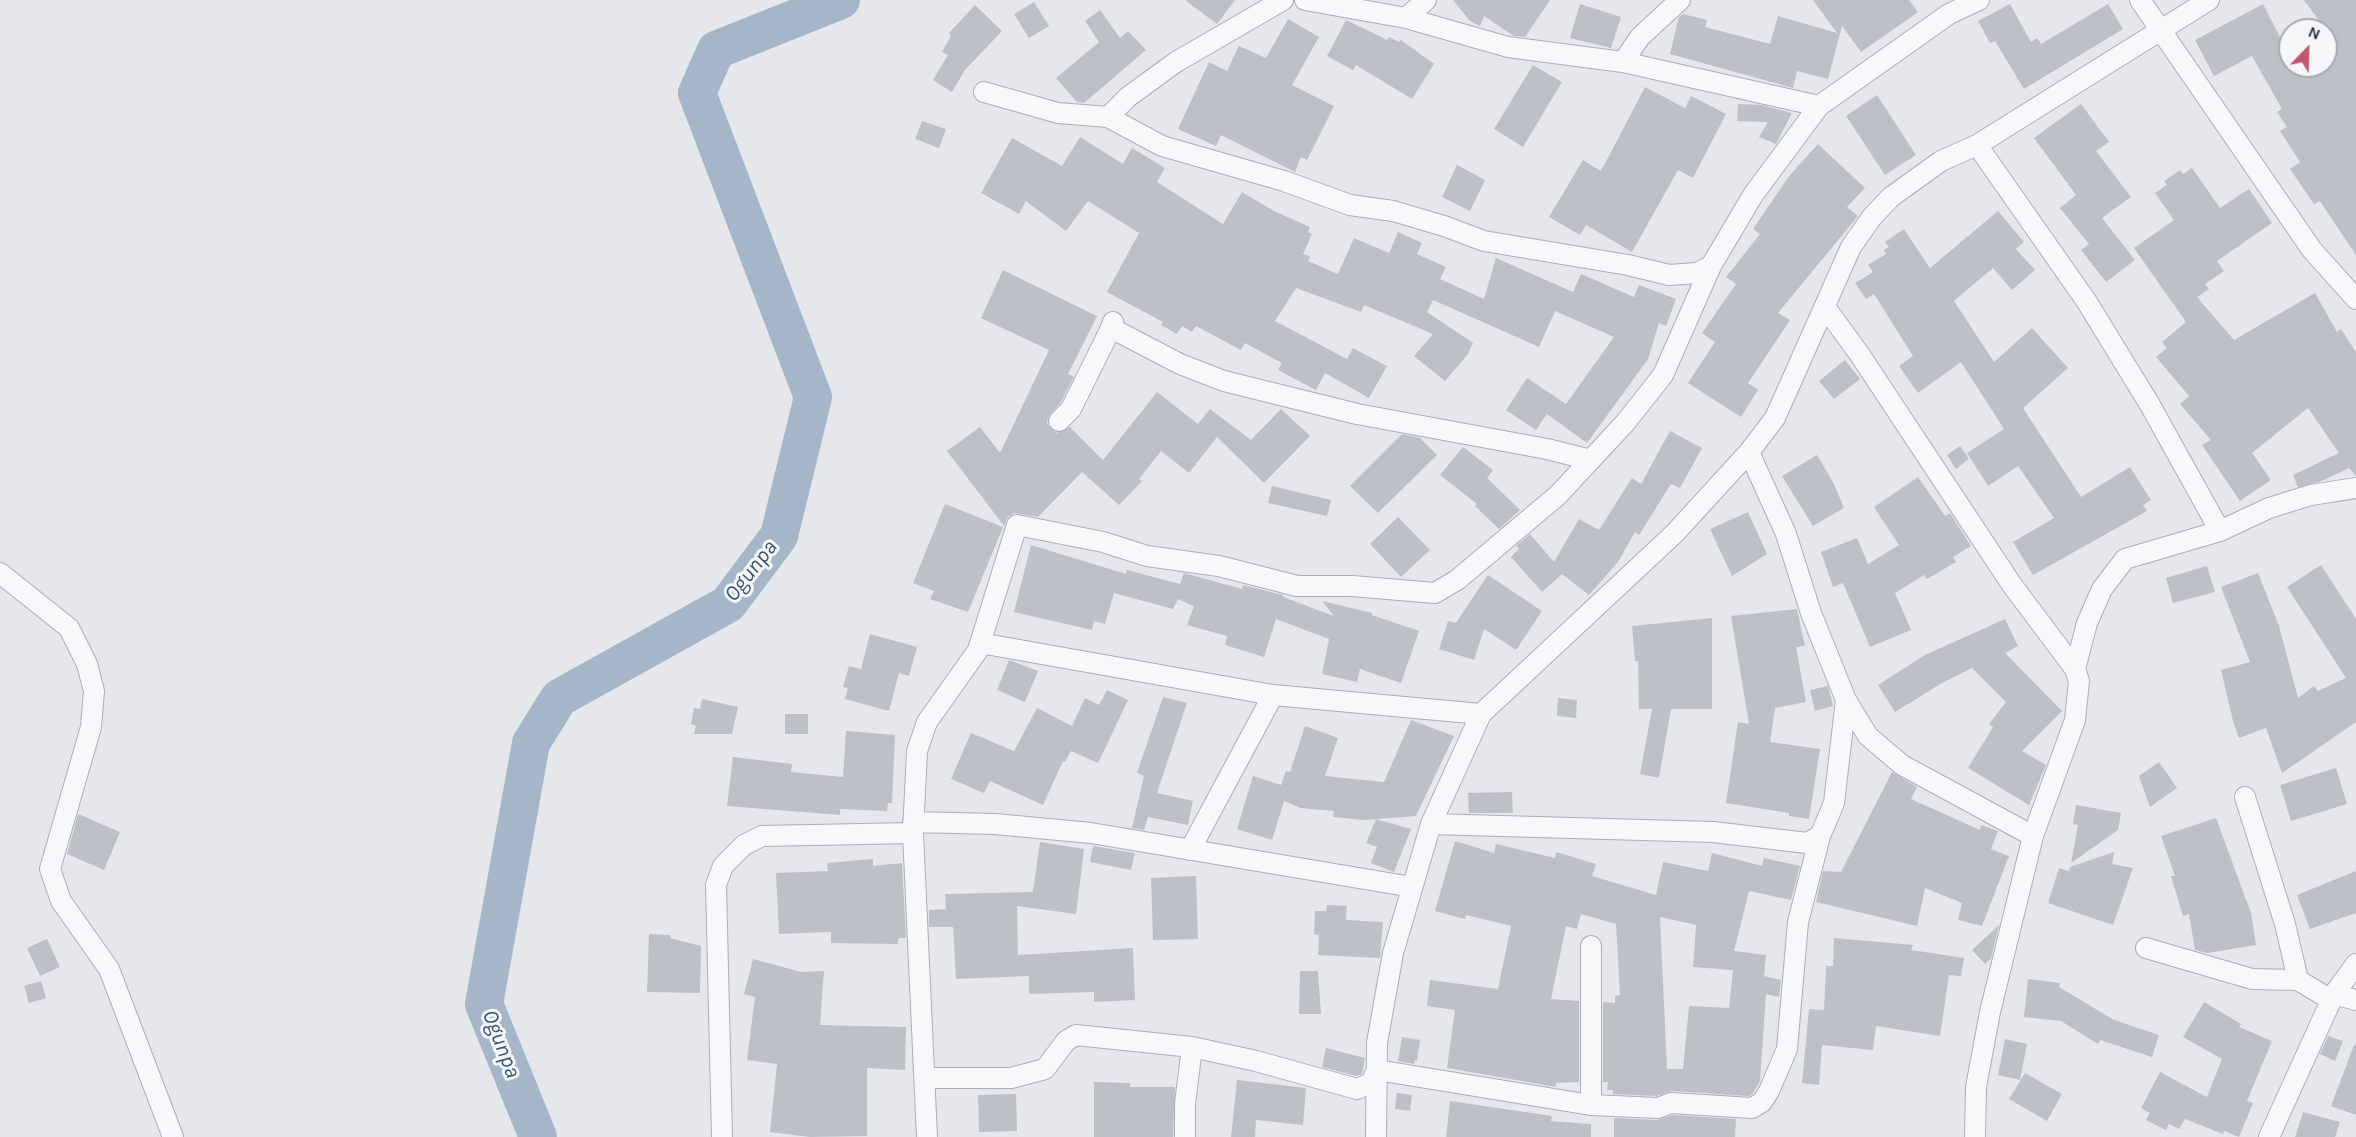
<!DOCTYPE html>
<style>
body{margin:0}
#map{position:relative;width:2356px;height:1137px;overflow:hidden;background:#e5e7eb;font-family:Karla,sans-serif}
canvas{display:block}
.north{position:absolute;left:2278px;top:18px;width:60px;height:60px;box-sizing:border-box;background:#f4f6f8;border:2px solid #a5a9af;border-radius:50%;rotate:23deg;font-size:16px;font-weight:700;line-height:24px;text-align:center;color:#2e3642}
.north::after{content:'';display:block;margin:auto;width:21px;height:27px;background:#c2586c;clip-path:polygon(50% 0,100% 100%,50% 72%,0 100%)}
</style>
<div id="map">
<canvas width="2356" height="1137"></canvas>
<div class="north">N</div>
</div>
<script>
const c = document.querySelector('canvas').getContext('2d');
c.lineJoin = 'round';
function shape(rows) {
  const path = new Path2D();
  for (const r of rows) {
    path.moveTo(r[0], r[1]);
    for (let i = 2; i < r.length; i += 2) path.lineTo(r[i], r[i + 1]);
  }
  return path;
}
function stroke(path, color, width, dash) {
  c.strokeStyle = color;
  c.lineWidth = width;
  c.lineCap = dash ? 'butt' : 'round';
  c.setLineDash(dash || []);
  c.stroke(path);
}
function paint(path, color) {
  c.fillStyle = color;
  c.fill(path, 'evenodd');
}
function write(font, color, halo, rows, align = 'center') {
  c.font = font + ' Karla,sans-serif';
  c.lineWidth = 6;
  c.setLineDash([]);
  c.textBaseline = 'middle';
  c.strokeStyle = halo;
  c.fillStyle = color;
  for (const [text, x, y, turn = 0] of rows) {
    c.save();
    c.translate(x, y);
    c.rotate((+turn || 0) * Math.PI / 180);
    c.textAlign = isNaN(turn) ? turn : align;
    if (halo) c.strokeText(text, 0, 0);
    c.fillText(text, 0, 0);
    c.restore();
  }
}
const river = shape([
 [538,1137,484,1004,531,743,559,698,728,604,779,536,813,397,697,93,716,50,841,0]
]);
const building = shape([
 [1185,0,1235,0,1217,24],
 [1453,0,1550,0,1525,37,1514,36,1484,16,1480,26,1470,21],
 [1813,0,1909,0,1918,12,1861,52,1842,26,1828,79,1797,71,1793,88,1670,54,1679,17,1683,14,1707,20,1705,27,1770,44,1778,16,1837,33],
 [2304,0,2356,0,2356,255,2320,201,2314,204,2290,169,2300,162,2280,131,2287,127,2277,112,2282,109,2252,56,2214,76,2195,40,2263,4,2285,47,2290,44,2290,66,2326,66,2326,30],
 [1034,2,1049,26,1029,38,1014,14],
 [1580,4,1621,17,1611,48,1570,38],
 [2010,4,2031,42,2037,38,2041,44,2108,4,2123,29,2024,89,1995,41,1990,43,1978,21],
 [975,5,1002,31,965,70,952,92,933,80,948,55,942,52,951,36,949,33],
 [1100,10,1120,38,1128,31,1146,50,1084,103,1077,102,1056,78,1099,42,1085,21],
 [1288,19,1319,37,1292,85,1334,106,1307,160,1301,157,1295,172,1221,135,1216,146,1178,129,1209,62,1227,71,1239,46,1266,58],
 [1346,20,1387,40,1389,37,1399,42,1401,40,1434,64,1412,99,1356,65,1353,70,1327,56],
 [1533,65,1562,82,1523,147,1494,129],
 [1645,87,1685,108,1691,96,1726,114,1693,178,1678,170,1632,252,1586,225,1580,235,1549,217,1583,160,1601,171],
 [1877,95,1916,155,1885,175,1846,116],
 [1738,104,1761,105,1792,113,1776,144,1759,137,1768,122,1737,121],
 [2081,104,2109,142,2096,151,2131,197,2102,218,2135,260,2106,282,2081,250,2089,244,2060,208,2076,195,2034,138],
 [922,121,946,129,939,148,915,139],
 [1080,137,1123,164,1132,148,1165,168,1157,182,1223,224,1242,192,1274,211,1310,227,1308,232,1312,234,1303,254,1310,256,1308,261,1338,274,1354,238,1389,253,1398,232,1422,243,1417,254,1446,267,1440,279,1484,299,1496,258,1573,292,1581,274,1634,297,1639,285,1676,299,1666,326,1659,323,1648,359,1587,443,1547,414,1536,430,1506,410,1527,378,1566,404,1614,337,1555,311,1539,347,1433,300,1427,312,1473,343,1468,354,1445,381,1414,356,1433,334,1364,305,1361,312,1296,288,1275,321,1347,359,1353,348,1387,366,1369,398,1325,373,1316,390,1278,370,1282,363,1245,343,1241,350,1196,326,1192,332,1182,326,1177,334,1161,325,1163,322,1107,292,1139,233,1088,201,1066,231,1026,201,1019,214,981,193,1012,138,1062,166],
 [1818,144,1865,188,1847,207,1858,216,1778,313,1790,320,1748,383,1758,390,1741,417,1688,383,1715,342,1702,333,1736,284,1726,277,1760,234,1753,229,1790,175],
 [1457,165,1485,180,1470,211,1442,197],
 [2192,168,2220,208,2249,189,2272,223,2217,261,2224,271,2205,284,2209,289,2197,297,2234,340,2315,293,2337,332,2341,329,2356,352,2356,476,2349,468,2319,482,2298,487,2293,475,2339,453,2308,408,2252,453,2271,480,2240,501,2202,445,2211,440,2180,404,2189,396,2156,357,2167,348,2162,342,2186,322,2134,248,2174,220,2155,193,2167,185,2164,181,2180,170,2183,174],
 [1998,211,2024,242,2016,249,2035,270,2012,290,1993,268,1954,301,1994,362,2032,328,2068,368,2023,408,2081,497,2130,467,2151,500,2143,505,2147,511,2033,575,2013,542,2054,518,2018,466,1988,486,1967,453,2004,429,1961,362,1918,393,1899,366,1913,356,1874,294,1866,299,1855,283,1873,272,1868,265,1886,254,1884,250,1889,247,1885,242,1904,229,1930,268],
 [1003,270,1097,316,1068,374,1074,377,1061,402,1048,417,1047,424,1056,433,1070,427,1103,460,1157,392,1198,424,1210,409,1251,440,1281,409,1310,436,1264,483,1217,437,1189,473,1161,451,1139,479,1142,481,1119,505,1082,472,1038,517,1014,513,1008,517,1004,526,947,451,980,427,1000,453,1049,350,981,318],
 [1845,360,1860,379,1834,399,1819,381],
 [1670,431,1702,448,1680,488,1671,484,1639,535,1635,532,1618,562,1589,595,1562,574,1542,592,1511,557,1519,549,1516,546,1530,534,1554,562,1579,519,1599,530,1632,478,1641,484],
 [1402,434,1420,438,1437,455,1378,513,1350,486],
 [1960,446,1969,459,1956,469,1947,455],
 [1463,447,1493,470,1487,478,1520,510,1499,529,1475,506,1477,504,1440,475],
 [1817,455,1834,484,1844,508,1813,526,1782,476],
 [1918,477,1945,516,1950,513,1971,546,1953,557,1956,562,1927,579,1924,575,1895,593,1911,630,1870,647,1843,583,1833,587,1821,552,1857,538,1868,564,1899,545,1874,507],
 [1272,486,1331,500,1327,516,1268,503],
 [945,504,1003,527,968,612,930,599,934,591,913,583],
 [1748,512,1767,554,1732,576,1710,529],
 [1398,517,1430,550,1401,577,1370,544],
 [1031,545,1126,574,1127,570,1180,584,1184,573,1242,589,1243,585,1283,595,1283,597,1334,616,1322,601,1372,613,1372,615,1419,631,1401,683,1360,669,1357,682,1322,674,1329,639,1276,619,1264,657,1225,645,1227,636,1187,625,1194,606,1178,599,1173,609,1114,593,1105,624,1094,621,1092,630,1014,612],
 [2321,565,2356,619,2356,722,2282,773,2266,728,2239,738,2233,721,2221,670,2250,662,2221,587,2258,573,2279,626,2298,698,2314,686,2318,691,2346,678,2287,587],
 [2207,566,2215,592,2173,603,2166,578],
 [1488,575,1542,611,1516,650,1484,629,1474,660,1439,649,1448,621,1456,623],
 [1797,609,1805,646,1796,647,1806,702,1775,708,1770,742,1820,749,1809,819,1789,816,1789,813,1726,803,1738,722,1749,724,1731,616],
 [1712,618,1712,709,1671,709,1659,778,1640,774,1652,709,1639,709,1638,661,1635,661,1632,626],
 [2005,619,2018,646,2005,653,2062,711,2022,751,2046,765,2029,805,1968,768,1993,727,1989,724,2006,702,1972,668,1942,683,1895,712,1878,685,1925,655],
 [870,634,917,647,909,676,899,673,889,711,845,699,848,688,843,687,849,666,861,669],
 [1009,660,1038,671,1025,702,997,690],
 [1828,686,1833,706,1815,711,1810,690],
 [1107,690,1128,700,1098,763,1071,751,1065,762,1063,761,1043,805,990,781,984,793,951,779,971,733,1014,751,1037,708,1072,726,1085,698,1099,705],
 [1163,697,1187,703,1157,793,1193,801,1188,825,1148,817,1144,830,1132,828,1144,776,1137,773],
 [1558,698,1577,700,1576,718,1557,716],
 [702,699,738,707,732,734,694,734,696,726,691,724,694,708,700,709],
 [785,714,808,714,808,734,785,734],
 [1411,720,1454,736,1416,816,1364,820,1333,817,1334,811,1301,808,1284,801,1272,840,1237,829,1253,776,1281,785,1286,771,1290,772,1305,726,1338,738,1325,776,1384,782],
 [846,731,895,735,892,803,888,803,887,811,840,809,840,815,727,806,733,757,792,764,791,772,843,777],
 [2159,762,2177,788,2150,807,2139,776],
 [2336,768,2347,804,2291,821,2280,785],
 [1892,772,1917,787,1911,799,1980,830,1981,825,1998,831,1991,849,2009,856,1982,926,1958,920,1962,903,1925,888,1917,926,1816,902,1823,871,1841,872],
 [1512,792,1513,813,1469,813,1468,793],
 [2076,805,2121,813,2118,830,2071,863,2078,825,2073,824],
 [78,814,120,832,104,870,67,854],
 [2216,818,2251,913,2256,945,2207,953,2195,950,2189,914,2183,916,2171,876,2175,876,2161,836],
 [1376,819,1411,829,1394,872,1371,863,1377,847,1366,843],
 [1455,841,1494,853,1496,844,1555,858,1556,852,1596,864,1592,876,1656,895,1663,862,1708,871,1712,853,1762,866,1764,858,1800,866,1791,900,1749,891,1734,951,1766,955,1764,976,1781,980,1779,997,1766,994,1760,1081,1753,1093,1749,1096,1672,1091,1656,1096,1613,1094,1613,1090,1607,1090,1608,1082,1603,1082,1603,1002,1615,1003,1615,996,1620,995,1616,924,1581,914,1577,929,1566,926,1551,999,1579,1001,1579,1082,1556,1083,1556,1087,1447,1068,1455,1010,1427,1006,1430,980,1498,989,1511,926,1466,915,1465,919,1435,911],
 [1660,917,1696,925,1693,967,1733,970,1729,1008,1689,1006,1683,1069,1667,1069],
 [1040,842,1084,849,1076,914,1017,906,1018,955,1133,948,1135,1000,1094,1002,1094,992,1029,994,1029,976,956,979,953,927,929,927,929,910,946,909,945,894,1033,892],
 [1093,846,1135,853,1131,870,1090,862],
 [2114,852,2112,864,2133,868,2113,925,2048,903,2059,868,2069,871,2070,867],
 [873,859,873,866,902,863,906,938,898,938,898,944,831,943,831,932,779,934,776,873,828,871,827,863],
 [2356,871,2356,913,2310,929,2297,895],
 [1196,876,1198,939,1153,940,1151,878],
 [1327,905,1347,906,1346,920,1383,922,1380,958,1318,955,1319,935,1314,934,1315,911,1326,911],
 [1999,925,1991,958,1985,964,1972,950],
 [649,934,670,935,670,938,701,946,700,993,647,992],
 [1834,938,1913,945,1911,950,1964,958,1961,976,1949,975,1940,1036,1876,1026,1873,1050,1822,1045,1819,1085,1802,1083,1809,1009,1824,1010,1826,966,1833,966],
 [47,939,60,967,40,976,27,948],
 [753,959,801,972,824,971,820,1025,906,1027,905,1070,867,1068,867,1136,810,1137,770,1132,777,1064,747,1060,755,997,744,994],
 [1300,971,1318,971,1321,1014,1299,1014],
 [2028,979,2060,983,2059,987,2114,1020,2159,1035,2152,1057,2100,1040,2098,1044,2061,1021,2024,1017],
 [41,981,46,998,29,1003,24,986],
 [2204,1002,2241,1024,2239,1027,2272,1041,2247,1101,2253,1103,2239,1137,2224,1131,2223,1134,2185,1119,2179,1129,2169,1124,2166,1130,2146,1120,2150,1113,2141,1108,2160,1072,2207,1097,2222,1059,2183,1037],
 [2328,1036,2343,1041,2335,1061,2320,1054],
 [1402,1037,1420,1040,1417,1061,1415,1060,1414,1064,1398,1061],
 [2005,1039,2027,1044,2020,1080,1998,1075],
 [2354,1045,2356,1045,2356,1115,2331,1106],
 [1326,1048,1365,1058,1362,1074,1356,1076,1322,1067],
 [2025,1073,2062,1094,2047,1121,2009,1099],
 [1237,1080,1306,1088,1303,1125,1256,1120,1255,1137,1231,1137],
 [1094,1082,1130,1083,1130,1087,1175,1087,1173,1137,1094,1137],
 [1397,1093,1412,1095,1410,1111,1395,1109],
 [1016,1094,1017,1131,979,1132,978,1095],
 [1450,1101,1552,1116,1551,1121,1591,1124,1591,1137,1446,1137],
 [2303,1112,2340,1122,2335,1137,2295,1137],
 [1673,1115,1736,1119,1735,1137,1614,1137,1614,1118,1657,1120]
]);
const street = shape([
 [1305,0,1406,18,1508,47,1623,62,1819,106],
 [2140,0,2312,250,2356,299],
 [1406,18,1426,0],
 [1623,62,1640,37,1680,0],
 [984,92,1058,113,1108,117,1162,146,1284,181,1350,205,1393,211,1444,226,1484,241,1628,265,1669,275,1697,273,1711,266],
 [1108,117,1128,97,1176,62,1283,0],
 [1977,145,2087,302,2150,405,2220,531],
 [1825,307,1860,355,2012,585,2075,669,2079,681,2075,720,2033,836,1990,1012,1976,1087,1975,1137],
 [1113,322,1111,328,1180,364,1224,381,1357,414,1547,449,1591,460],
 [1059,421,1071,409,1111,328],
 [1749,452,1786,534,1811,613,1846,700,1868,736,1902,765,2033,836],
 [0,573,69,628,87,664,94,691,91,727,50,869,61,901,109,969,173,1137],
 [980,643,1273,695,1481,714],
 [2075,669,2087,623,2102,589,2125,559,2220,531,2269,508,2311,495,2356,488],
 [2245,797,2285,924,2298,980],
 [913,822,995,824,1091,833,1412,887],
 [1431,824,1713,832,1807,843,1820,836],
 [1190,850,1273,695],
 [2146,948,2252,979,2298,980,2331,1000],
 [2334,994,2356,1000],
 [925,1078,1011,1078,1045,1069,1066,1041,1076,1035,1192,1047,1256,1061,1357,1089,1371,1083,1377,1070,1591,1105,1658,1108,1671,1103,1752,1108,1762,1102,1769,1091,1787,1049,1798,922,1820,836,1834,803,1846,700],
 [1591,1105,1591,946],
 [722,1137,716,885,723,866,744,845,762,836,913,833],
 [927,1137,913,833,917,751,927,722,978,650,1017,525,1103,542,1147,556,1219,566,1297,586,1352,586,1435,593,1457,580,1558,495,1625,423,1663,375,1711,266,1753,195,1819,106,1949,14,1979,0],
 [1185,1137,1185,1104,1192,1047],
 [1376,1137,1377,1043,1393,953,1431,824,1481,714,1675,533,1749,452,1775,418,1851,247,1872,217,1891,197,1941,161,1977,145,2209,0],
 [2269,1137,2334,994,2356,964]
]);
const waterNames = [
 ["Ogunpa",751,571,-52],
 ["Ogunpa",501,1044,69]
];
stroke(river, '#a4b6c7', 38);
paint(building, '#bcc1c7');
stroke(street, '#aaaeb5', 22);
stroke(street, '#f7f8fa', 20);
write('italic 22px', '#3c5672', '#f4f6f8', waterNames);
</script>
